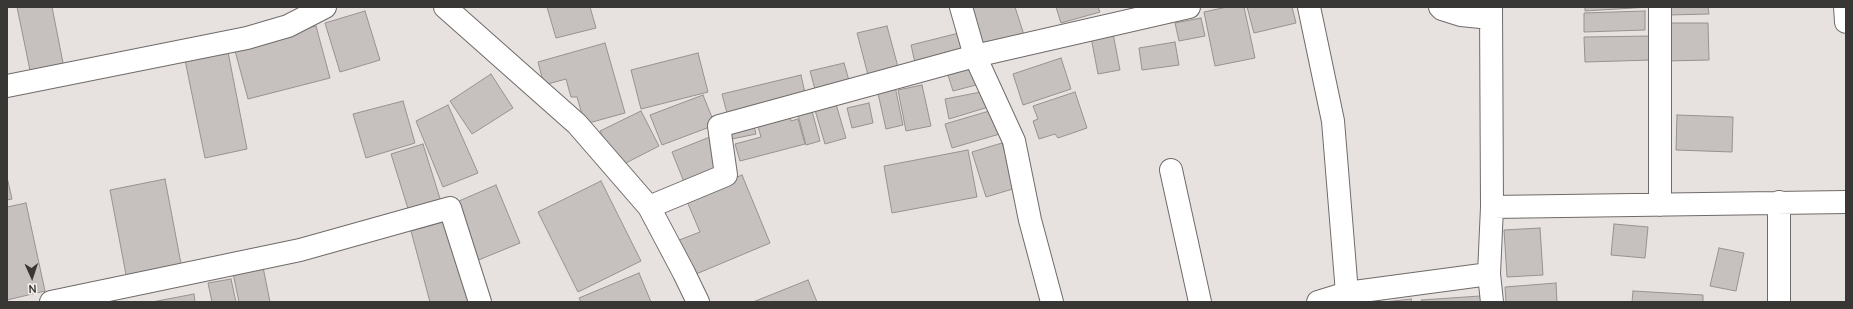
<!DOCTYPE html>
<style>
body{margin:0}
#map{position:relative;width:1853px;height:309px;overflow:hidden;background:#e7e1df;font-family:Manrope,sans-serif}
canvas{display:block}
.frame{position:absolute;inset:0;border:8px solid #393736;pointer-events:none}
.north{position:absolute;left:12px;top:257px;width:40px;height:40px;-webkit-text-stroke:3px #f4efed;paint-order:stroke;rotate:177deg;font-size:11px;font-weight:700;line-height:16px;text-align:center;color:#393736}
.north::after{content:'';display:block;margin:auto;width:14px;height:18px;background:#393736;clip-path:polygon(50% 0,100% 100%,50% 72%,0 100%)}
</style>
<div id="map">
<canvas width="1853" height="309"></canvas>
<div class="frame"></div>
<div class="north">N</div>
</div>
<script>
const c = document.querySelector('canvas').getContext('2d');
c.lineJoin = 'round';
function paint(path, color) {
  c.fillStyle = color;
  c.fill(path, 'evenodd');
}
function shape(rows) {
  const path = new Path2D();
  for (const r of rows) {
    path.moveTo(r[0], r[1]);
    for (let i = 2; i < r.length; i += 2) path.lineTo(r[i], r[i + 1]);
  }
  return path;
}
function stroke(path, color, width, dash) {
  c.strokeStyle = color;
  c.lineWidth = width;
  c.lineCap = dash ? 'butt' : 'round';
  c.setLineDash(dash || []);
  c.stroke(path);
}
const building = shape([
 [17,7,52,7,64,68,31,75,17,7],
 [547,7,590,7,596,28,556,38,547,7],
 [971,7,1015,7,1024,35,984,48,971,7],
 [1056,7,1098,7,1100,12,1061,23,1056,7],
 [1227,7,1244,7,1255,58,1215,66,1204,12,1227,7],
 [1247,7,1292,7,1296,23,1254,33,1247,7],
 [1585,7,1649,7,1585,11,1585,7],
 [1668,7,1708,7,1709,14,1668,15,1668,7],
 [365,11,380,60,340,72,325,23,365,11],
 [1645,11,1645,30,1584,32,1584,13,1645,11],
 [1201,18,1205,36,1179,41,1175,23,1201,18],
 [1666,23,1708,23,1709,60,1666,61,1666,23],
 [316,26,330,78,248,99,234,47,316,26],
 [887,26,898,67,868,75,857,33,887,26],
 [1112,28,1120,70,1098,74,1090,32,1112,28],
 [959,33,964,51,915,63,911,45,959,33],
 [1652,36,1652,60,1585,62,1584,37,1652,36],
 [1175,42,1179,65,1142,70,1139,48,1175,42],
 [605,43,625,113,585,124,577,97,571,97,566,79,544,85,538,62,605,43],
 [228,52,247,149,205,158,185,60,228,52],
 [698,53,708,92,641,109,631,70,698,53],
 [1061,58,1071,89,1023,105,1013,74,1061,58],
 [844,63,850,84,816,93,810,71,844,63],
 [971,68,976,85,953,91,948,75,971,68],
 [491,74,513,108,472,134,450,101,491,74],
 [801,75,806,98,728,117,722,94,801,75],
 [922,85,931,126,906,131,898,90,922,85],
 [895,86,903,125,886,129,877,89,895,86],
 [986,91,995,105,949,119,945,99,986,91],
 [1075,92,1087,128,1058,138,1055,134,1039,139,1033,121,1038,119,1033,106,1075,92],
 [703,95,715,125,662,145,650,115,703,95],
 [403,101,415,143,366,158,353,114,403,101],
 [869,103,873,123,852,128,847,108,869,103],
 [836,104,846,138,825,144,815,110,836,104],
 [448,105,478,173,443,187,416,121,448,105],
 [996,109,1003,133,952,148,945,124,996,109],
 [641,111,659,146,618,167,600,131,641,111],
 [812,111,820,141,806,145,798,115,812,111],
 [789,114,791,121,798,119,805,144,740,161,735,144,761,137,757,123,789,114],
 [1677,115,1733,117,1732,152,1676,150,1677,115],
 [753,122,756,134,732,139,730,128,753,122],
 [710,137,722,167,684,182,672,152,710,137],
 [1002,143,1016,188,986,197,972,152,1002,143],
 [423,144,442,205,410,215,391,154,423,144],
 [968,150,977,197,892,213,884,166,968,150],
 [742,175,770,243,689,277,674,242,700,232,686,199,742,175],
 [7,177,12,199,7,200,7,177],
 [165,179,182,269,127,280,110,190,165,179],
 [601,181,641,261,578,292,538,212,601,181],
 [496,185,520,243,476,261,452,204,496,185],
 [26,203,45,291,7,300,7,207,26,203],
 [447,221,469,302,430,302,411,231,447,221],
 [1614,224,1648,227,1645,258,1611,255,1614,224],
 [1540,228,1543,275,1507,277,1504,230,1540,228],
 [1719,248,1744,253,1736,291,1710,286,1719,248],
 [263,267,270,302,239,302,233,273,263,267],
 [639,273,651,302,581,302,579,298,639,273],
 [231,279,236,302,212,302,208,283,231,279],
 [808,280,817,302,753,302,808,280],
 [1556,283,1557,302,1506,302,1505,287,1556,283],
 [1633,291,1703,295,1703,302,1632,302,1633,291],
 [194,294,195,302,152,302,194,294],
 [1480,296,1481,302,1422,302,1421,300,1480,296],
 [1411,299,1412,302,1385,302,1411,299]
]);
const street = shape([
 [445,7,577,124,649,207,684,273,698,302],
 [961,7,975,56,1014,141,1030,220,1052,302],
 [1309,7,1333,121,1347,293],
 [1440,7,1442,9,1461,15,1491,18],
 [1491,7,1492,207,1489,274,1492,302],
 [1845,7,1846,22],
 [7,86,247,38,288,26,325,7],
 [1171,170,1200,302],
 [1660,205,1660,7],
 [649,207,726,175,719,126,975,56,1189,7],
 [1492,207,1846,202],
 [51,302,300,250,450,208,480,302],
 [1318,302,1347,293,1489,274],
 [1779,302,1779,202]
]);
paint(building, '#c6c0be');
stroke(building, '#979290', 1);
stroke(street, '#706b69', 24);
stroke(street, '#fff', 22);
</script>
